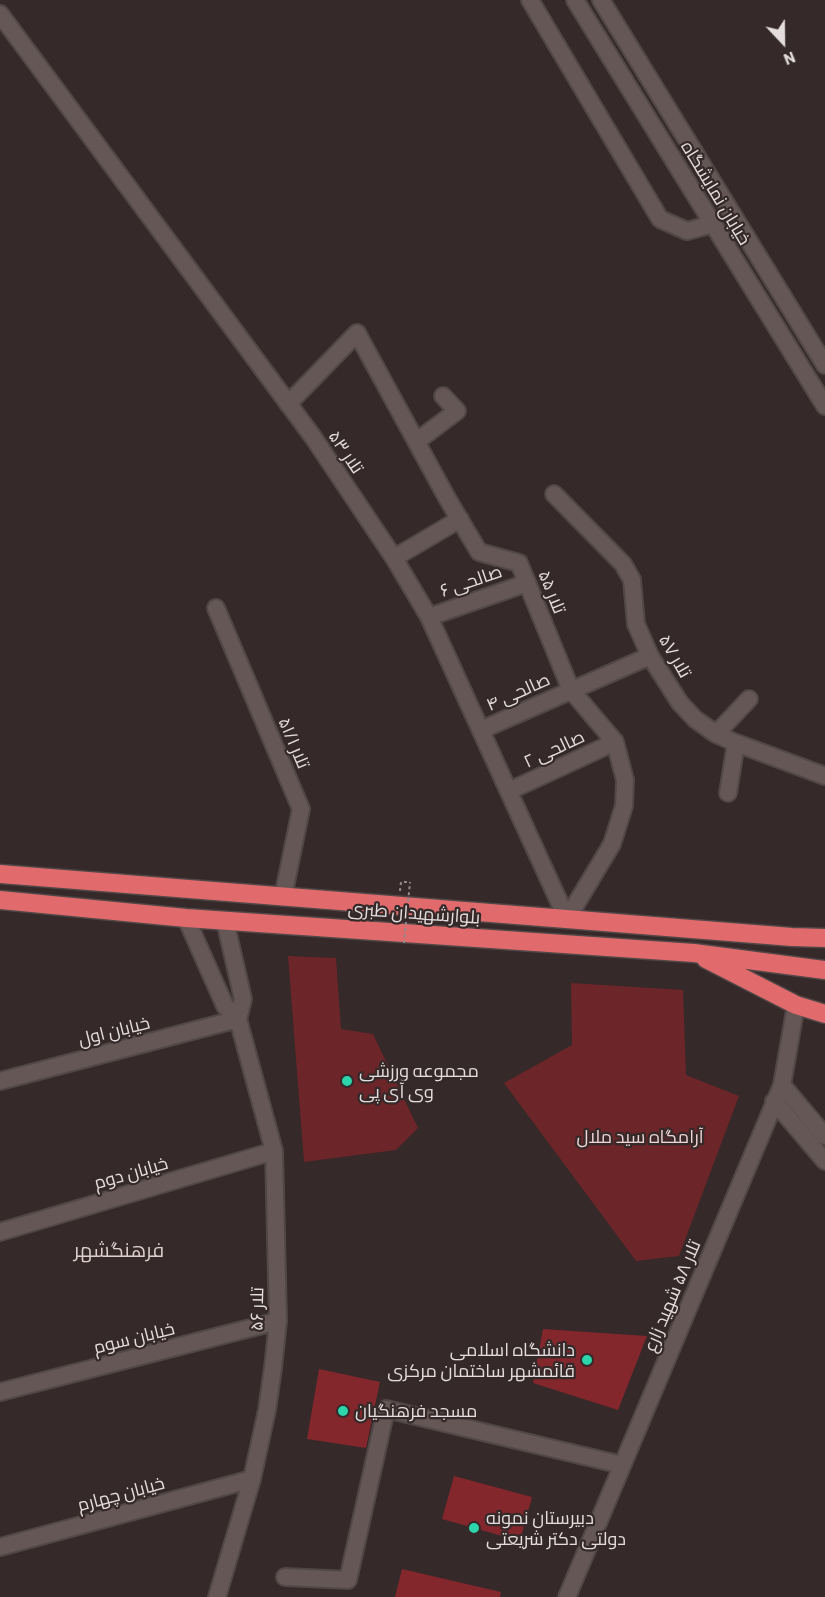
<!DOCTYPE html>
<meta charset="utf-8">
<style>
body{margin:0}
#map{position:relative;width:825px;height:1597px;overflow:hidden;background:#352929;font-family:Barlow,sans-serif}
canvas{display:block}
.north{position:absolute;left:753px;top:12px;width:60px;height:60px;-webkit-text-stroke:4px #352929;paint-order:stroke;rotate:158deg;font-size:16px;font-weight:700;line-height:24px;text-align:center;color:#e5dddd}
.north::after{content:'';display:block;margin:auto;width:21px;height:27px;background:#e5dddd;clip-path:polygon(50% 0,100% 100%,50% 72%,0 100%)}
</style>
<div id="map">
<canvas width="825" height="1597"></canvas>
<div class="north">N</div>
</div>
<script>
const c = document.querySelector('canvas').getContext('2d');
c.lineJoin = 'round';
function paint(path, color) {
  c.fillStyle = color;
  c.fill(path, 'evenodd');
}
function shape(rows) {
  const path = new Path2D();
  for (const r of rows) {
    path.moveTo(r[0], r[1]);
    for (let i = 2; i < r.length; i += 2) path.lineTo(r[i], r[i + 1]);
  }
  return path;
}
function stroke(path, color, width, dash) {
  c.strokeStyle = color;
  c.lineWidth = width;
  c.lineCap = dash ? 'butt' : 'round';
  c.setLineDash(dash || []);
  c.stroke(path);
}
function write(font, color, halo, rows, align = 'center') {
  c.font = font + ' Barlow,Cairo,sans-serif';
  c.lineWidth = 4.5;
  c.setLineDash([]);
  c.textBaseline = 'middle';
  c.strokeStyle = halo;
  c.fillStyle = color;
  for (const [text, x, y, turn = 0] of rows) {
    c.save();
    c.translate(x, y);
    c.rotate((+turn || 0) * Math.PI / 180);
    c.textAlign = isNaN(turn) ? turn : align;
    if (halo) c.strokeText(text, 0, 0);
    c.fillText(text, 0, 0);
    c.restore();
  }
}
const green = shape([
 [288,956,336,958,341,1029,373,1034,418,1128,396,1150,304,1162],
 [571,983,683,990,686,1075,739,1096,679,1256,636,1261,504,1083,572,1045]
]);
const building = shape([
 [543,1329,647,1336,618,1410,533,1383],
 [319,1369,380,1382,366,1448,307,1439],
 [454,1476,532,1497,520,1541,442,1519],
 [402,1569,501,1592,500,1597,395,1597]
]);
const path = shape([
 [400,891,401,882,410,882]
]);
const minor = shape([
 [530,0,660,219,687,231,713,224],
 [575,0,825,406],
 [601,0,825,365],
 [0,14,313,437,394,558,429,617,567,919],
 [288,404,357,333,447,498,479,552,519,563,571,690,615,742,625,780,624,806,612,844,567,919],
 [417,441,457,411,443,396],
 [554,494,623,564,632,580,636,624,650,656,680,703,695,719,716,734,736,743,825,776],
 [394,558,460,519],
 [216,608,301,809,283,897],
 [429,617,527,583],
 [481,730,650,656],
 [716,734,749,699],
 [509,791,615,742],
 [728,793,736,743],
 [186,918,225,1006,238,1019,274,1151,278,1321,273,1368,267,1410,252,1479,217,1597],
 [225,921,243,999,238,1019],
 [0,1081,238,1019],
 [782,1085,825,1136],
 [774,1101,825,1161],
 [0,1232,274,1151],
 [0,1392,278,1321],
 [0,1547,252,1479],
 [285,1577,348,1580,386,1409,622,1465],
 [567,1597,782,1085,796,1005]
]);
const highway = shape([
 [0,874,792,937,825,938],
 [0,900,186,918,694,953,825,970],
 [706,959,796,1005,825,1014]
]);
const pathBridge = shape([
 [404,943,410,882]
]);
const markers = [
 [347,1081,6,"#2dd5ab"],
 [587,1360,6,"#2dd5ab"],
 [343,1411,6,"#2dd5ab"],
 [474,1528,6,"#2dd5ab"]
];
const streetNames = [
 ["خیابان نمایشگاه",716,193,59],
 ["تلار ۵۳",346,452,56],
 ["صالحی ۶",471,581,-19],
 ["تلار ۵۵",552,592,68],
 ["تلار ۵۷",675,656,60],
 ["صالحی ۴",518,692,-24],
 ["تلار ۵۱/۱",294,743,67],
 ["صالحی ۲",554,749,-25],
 ["بلوارشهیدان طبری",414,913,4],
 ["خیابان اول",114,1031,-14],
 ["خیابان دوم",131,1173,-16],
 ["تلار ۵۸ شهید زارع",672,1296,-67],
 ["تلار ۵۶",257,1309,-89],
 ["خیابان سوم",134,1338,-14],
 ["خیابان چهارم",121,1494,-15]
];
const poiNames = [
 ["مجموعه ورزشی",359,1071],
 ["وی آی پی",359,1092],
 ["دانشگاه اسلامی",575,1350,"right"],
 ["قائمشهر ساختمان مرکزی",575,1371,"right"],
 ["مسجد فرهنگیان",355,1411],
 ["دبیرستان نمونه",486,1518],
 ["دولتی دکتر شریعتی",486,1539]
];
const parkNames = [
 ["آرامگاه سید ملال",640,1137]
];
const neighbourhoodNames = [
 ["فرهنگشهر",119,1250]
];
paint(green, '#6c2528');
paint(building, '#83272d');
stroke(minor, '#504746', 20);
stroke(highway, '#504746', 21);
stroke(path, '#938989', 2, [3, 3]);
stroke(minor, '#645756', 16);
stroke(highway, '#e16a6c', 18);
stroke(pathBridge, '#938989', 2, [3, 3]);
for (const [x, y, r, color] of markers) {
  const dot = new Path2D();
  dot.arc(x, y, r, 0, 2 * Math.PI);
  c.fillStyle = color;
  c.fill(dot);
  stroke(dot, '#352929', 2);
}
write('18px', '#e5dddd', '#352929', streetNames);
write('18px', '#e5dddd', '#352929', poiNames, 'left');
write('18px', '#f0d4d3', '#352929', parkNames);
write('20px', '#decece', '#352929', neighbourhoodNames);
</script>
